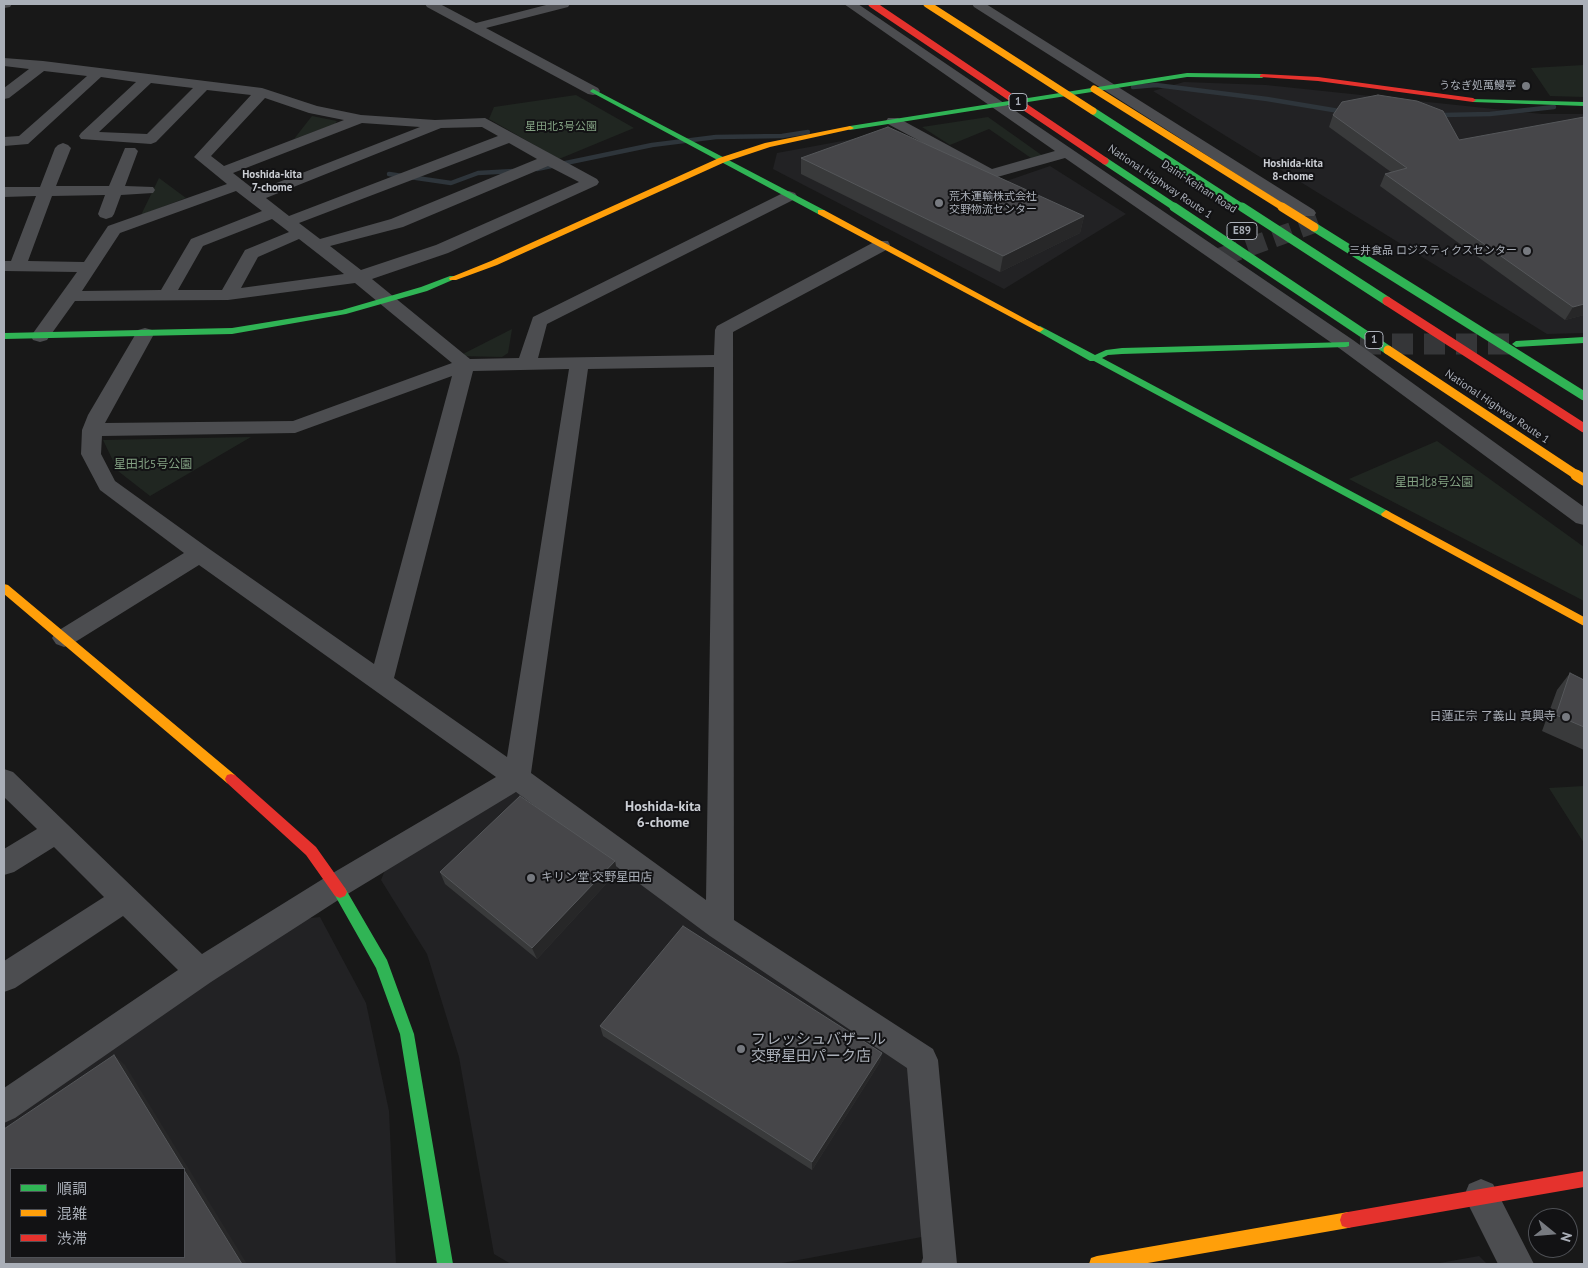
<!DOCTYPE html>
<meta charset="utf-8">
<style>
body{margin:0}
#map{position:relative;width:1588px;height:1268px;overflow:hidden;background:#181818;font-family:"PT Sans","Noto Sans JP",sans-serif}
canvas{display:block}
.frame{position:absolute;inset:0;border:5px solid #aaafb8;pointer-events:none}
.legend{position:absolute;left:10px;top:1168px;width:175px;height:90px;box-sizing:border-box;background:#121214;border:1px solid #4f5156;margin:0;padding:6px 9px;list-style:none;font-size:15px;color:#aaafb8}
.legend li{display:flex;align-items:center;gap:10px;height:25px}
.legend b{width:25px;border:1px solid #4f5156}
.north{position:absolute;left:1528px;top:1208px;width:50px;height:50px;box-sizing:border-box;background:#121214;border:1px solid #4f5156;border-radius:50%;rotate:107deg;font-size:14px;font-weight:700;line-height:20px;text-align:center;color:#aaafb8}
.north::after{content:'';display:block;margin:auto;width:18px;height:22px;background:#777a80;clip-path:polygon(50% 0,100% 100%,50% 72%,0 100%)}
</style>
<div id="map">
<canvas width="1588" height="1268"></canvas>
<div class="frame"></div>
<ul class="legend">
<li><b style="height:6px;background:#30b455"></b>順調</li>
<li><b style="height:6px;background:#ff9f0a"></b>混雑</li>
<li><b style="height:6px;background:#e5322d"></b>渋滞</li>
</ul>
<div class="north">N</div>
</div>
<script>
const c = document.querySelector('canvas').getContext('2d');
c.lineJoin = 'round';
function paint(path, color) {
  c.fillStyle = color;
  c.fill(path, 'evenodd');
}
function shape(rows) {
  const path = new Path2D();
  for (const r of rows) {
    path.moveTo(r[0], r[1]);
    for (let i = 2; i < r.length; i += 2) path.lineTo(r[i], r[i + 1]);
  }
  return path;
}
function stroke(path, color, width, dash) {
  c.strokeStyle = color;
  c.lineWidth = width;
  c.lineCap = dash ? 'butt' : 'round';
  c.setLineDash(dash || []);
  c.stroke(path);
}
function write(font, color, halo, rows, align = 'center') {
  c.font = font + ' "PT Sans","Noto Sans JP",sans-serif';
  c.lineWidth = 4;
  c.setLineDash([]);
  c.textBaseline = 'middle';
  c.strokeStyle = halo;
  c.fillStyle = color;
  for (const [text, x, y, turn = 0] of rows) {
    c.save();
    c.translate(x, y);
    c.rotate((+turn || 0) * Math.PI / 180);
    c.textAlign = isNaN(turn) ? turn : align;
    if (halo) c.strokeText(text, 0, 0);
    c.fillText(text, 0, 0);
    c.restore();
  }
}
const built = shape([
 [1184,82,1266,85,1542,114,1584,114,1584,333,1547,334,1153,91],
 [891,132,992,186,1050,166,1126,214,1004,289,773,169,777,153],
 [522,791,915,1065,927,1236,777,1264,511,1264,494,1254,459,1057,427,954,381,880,388,863,501,796],
 [320,917,366,1003,389,1111,396,1264,4,1264,4,1120,294,920],
 [11,1169,184,1169,184,1257,11,1257],
 [1479,1256,1487,1264,1434,1264]
]);
const green = shape([
 [1584,65,1584,97,1550,96,1531,68],
 [576,95,634,128,559,159,489,119,494,107],
 [312,116,337,121,335,124,294,139],
 [988,117,1043,156,1031,158,989,129,950,145,922,127],
 [159,178,186,198,141,215],
 [512,329,508,353,502,357,459,356],
 [251,437,150,496,118,471,103,440],
 [1437,441,1584,547,1584,601,1349,479],
 [1584,786,1584,843,1549,788]
]);
const stream = shape([
 [1133,87,1156,85,1267,99,1345,112],
 [1440,119,1443,115,1490,114,1554,107],
 [537,169,652,145,716,137,782,136,808,132],
 [389,174,451,183,478,173,514,171]
]);
const streetTunnel = shape([
 [1221,257,1321,221]
]);
const secondaryTunnel = shape([
 [1360,344,1516,344]
]);
const street = shape([
 [4,4,12,4,10,7,4,8,4,4],
 [425,4,440,4,476,23,550,4,570,4,568,7,486,28,598,88,600,91,598,94,593,95,588,94,427,7,425,4],
 [844,4,858,4,1353,340,1584,507,1584,525,1576,523,1339,348,1065,158,990,179,888,124,886,121,888,118,898,118,992,169,1055,151,844,4],
 [972,4,986,4,1314,210,1316,213,1314,216,1302,216,974,7,972,4],
 [4,58,43,61,262,88,317,106,361,115,435,120,485,118,597,179,599,182,597,185,448,253,372,279,470,359,519,358,533,317,783,193,789,191,795,193,797,196,795,199,547,324,538,358,714,355,715,330,717,326,876,241,888,241,890,245,888,249,733,332,734,920,933,1049,938,1060,957,1264,921,1264,923,1258,907,1068,710,936,516,792,346,895,211,982,15,1118,4,1123,4,1088,178,970,123,916,15,988,4,992,4,961,104,897,54,847,14,872,4,875,4,849,37,829,4,797,4,769,13,772,202,954,326,877,496,777,199,565,72,644,64,647,56,644,52,638,56,632,184,553,100,490,81,454,82,430,88,415,138,330,145,328,152,330,154,334,105,423,293,421,452,363,355,283,228,300,75,301,47,340,40,342,33,340,31,336,77,272,4,271,4,261,11,261,36,196,4,197,4,187,40,187,55,148,58,145,63,143,68,145,71,148,56,186,109,186,125,148,135,148,138,151,125,186,153,187,155,190,153,193,121,195,114,214,112,217,106,219,100,217,98,214,105,195,52,196,28,261,84,262,108,226,227,184,194,157,251,95,207,90,156,142,151,144,81,139,79,136,81,133,136,82,101,77,28,144,4,146,4,137,19,136,87,76,44,71,9,98,4,99,4,88,29,69,4,66,4,58],
 [151,83,193,88,147,134,99,132,151,83],
 [265,98,309,113,344,120,224,166,211,156,265,98],
 [362,123,420,127,256,191,233,173,362,123],
 [482,127,498,136,289,216,266,198,441,128,482,127],
 [509,143,537,159,391,219,320,239,299,223,509,143],
 [548,166,579,182,436,245,361,270,330,246,403,227,548,166],
 [236,191,262,211,191,239,161,290,82,291,120,233,236,191],
 [272,219,289,232,245,250,222,290,178,290,203,246,272,219],
 [299,239,344,274,241,288,258,257,299,239],
 [714,367,706,900,531,773,588,369,714,367],
 [569,369,507,757,394,678,473,371,569,369],
 [452,376,374,664,208,548,115,481,101,454,102,436,295,433,452,376],
 [1481,1179,1493,1184,1534,1264,1498,1264,1464,1196,1469,1184,1481,1179]
]);
const fast = shape([
 [1187,73,1262,74,1265,76,1262,78,1187,77,850,130,846,128,850,126,1187,73],
 [593,89,824,210,825,212,818,214,591,92,590,91,593,89],
 [1471,99,1584,102,1584,106,1473,102,1470,100,1471,99],
 [450,276,456,276,457,278,427,291,346,314,232,334,4,339,4,333,232,328,342,310,421,287,450,276],
 [1040,326,1095,355,1106,350,1122,348,1349,342,1349,346,1346,347,1122,354,1108,355,1102,358,1390,512,1391,514,1386,518,1382,516,1094,361,1090,361,1037,331,1037,327,1040,326],
 [1584,337,1584,343,1516,347,1512,344,1516,341,1584,337],
 [340,886,345,888,387,960,414,1034,453,1264,437,1264,400,1034,376,968,333,892,335,888,340,886]
]);
const slow = shape([
 [850,126,854,128,852,129,770,147,725,162,497,265,456,280,450,280,449,278,491,261,719,158,765,143,850,126],
 [818,210,824,210,1044,329,1040,332,1037,331,818,214,818,210],
 [1386,510,1584,617,1584,626,1382,516,1381,514,1386,510],
 [4,584,8,585,235,775,237,779,235,783,231,784,227,783,4,594,4,584],
 [1348,1212,1354,1214,1356,1220,1354,1226,1348,1228,1142,1264,1089,1264,1091,1258,1097,1256,1348,1212]
]);
const jam = shape([
 [1262,74,1318,77,1473,98,1476,100,1473,102,1318,81,1260,77,1260,75,1262,74],
 [231,774,235,775,316,847,345,888,347,892,345,896,340,898,335,896,306,855,227,783,225,779,227,775,231,774],
 [1584,1171,1584,1187,1348,1228,1342,1226,1340,1220,1342,1214,1348,1212,1584,1171]
]);
const fastBridgeFar1 = shape([
 [1093,111,1243,208],
 [1105,161,1176,208]
]);
const fastBridge = shape([
 [1174,207,1388,350],
 [1242,207,1387,301],
 [1314,227,1584,396]
]);
const slowBridgeFar2 = shape([
 [927,4,1093,111],
 [1094,89,1284,208]
]);
const slowBridgeFar1 = shape([
 [1282,207,1314,227],
 [1388,350,1578,476]
]);
const slowBridge = shape([
 [1576,475,1584,480]
]);
const jamBridgeFar1 = shape([
 [872,4,1105,161]
]);
const jamBridge = shape([
 [1387,301,1584,428]
]);
const wall = shape([
 [1333,115,1459,140,1584,315,1565,320,1380,186,1385,174,1391,172,1329,127],
 [801,158,1084,216,1080,233,1000,272,801,174],
 [1570,673,1584,680,1584,750,1542,731,1557,690],
 [615,861,617,872,537,959,445,884,440,872],
 [600,1026,882,1053,880,1062,812,1170,603,1036]
]);
const shadedWall = shape([
 [1084,216,1080,233,1000,272,1003,256],
 [1584,304,1584,315,1565,320,1573,307],
 [615,861,617,872,537,959,532,948],
 [882,1053,880,1062,812,1170,812,1162],
 [114,1055,125,1065,247,1264,242,1264]
]);
const building = shape([
 [1378,95,1417,101,1443,111,1459,140,1584,117,1584,304,1573,307,1385,174,1407,168,1333,115,1342,102,1378,95],
 [888,127,1084,216,1003,256,801,158,888,127],
 [1570,673,1584,680,1584,727,1556,715,1570,673],
 [520,796,615,861,532,948,440,872,520,796],
 [683,926,882,1053,812,1162,600,1026,683,926],
 [114,1055,184,1169,11,1169,11,1257,184,1257,184,1170,242,1264,4,1264,4,1129,114,1055]
]);
const markers = [
 [1526,86,5,"#777a80"],
 [939,203,5,"#777a80"],
 [1527,251,5,"#777a80"],
 [1566,717,5,"#777a80"],
 [531,878,5,"#777a80"],
 [741,1049,5,"#777a80"]
];
const farPoinames = [
 ["うなぎ処萬鰻亭",1516,86],
 ["荒木運輸株式会社",949,197,"left"],
 ["交野物流センター",949,210,"left"],
 ["三井食品 ロジスティクスセンター",1517,251]
];
const shields = [
 [1018,102,18],
 [1242,231,30],
 [1374,340,18]
];
const shieldNames = [
 ["1",1018,102],
 ["E89",1242,231],
 ["1",1374,340]
];
const farParknames = [
 ["星田北3号公園",561,127]
];
const farNeighbourhoodnames = [
 ["Hoshida-kita",1293,164],
 ["8-chome",1293,177],
 ["Hoshida-kita",272,175],
 ["7-chome",272,188]
];
const farStreetnames = [
 ["National Highway Route 1",1160,182,34],
 ["Daini-Keihan Road",1199,187,33],
 ["National Highway Route 1",1497,407,34]
];
const parkNames = [
 ["星田北5号公園",153,465],
 ["星田北8号公園",1434,483]
];
const poiNames = [
 ["日蓮正宗 了義山 真興寺",1556,717],
 ["キリン堂 交野星田店",541,878,"left"]
];
const neighbourhoodNames = [
 ["Hoshida-kita",663,807],
 ["6-chome",663,823]
];
const nearPoinames = [
 ["フレッシュバザール",751,1040],
 ["交野星田パーク店",751,1057]
];
paint(built, '#222224');
paint(green, '#202621');
stroke(stream, '#2e353b', 4.5);
stroke(streetTunnel, '#353638', 19, [19, 9]);
stroke(secondaryTunnel, '#353638', 21, [21, 11]);
paint(street, '#4c4d50');
paint(fast, '#30b455');
paint(slow, '#ff9f0a');
paint(jam, '#e5322d');
stroke(fastBridgeFar1, '#30b455', 7);
stroke(fastBridge, '#30b455', 9);
stroke(slowBridgeFar2, '#ff9f0a', 7);
stroke(slowBridgeFar1, '#ff9f0a', 9);
stroke(slowBridge, '#ff9f0a', 11);
stroke(jamBridgeFar1, '#e5322d', 7);
stroke(jamBridge, '#e5322d', 9);
paint(wall, '#393a3b');
paint(shadedWall, '#272728');
paint(building, '#464649');
stroke(building, '#55575a', 1);
for (const [x, y, r, color] of markers) {
  const dot = new Path2D();
  dot.arc(x, y, r, 0, 2 * Math.PI);
  c.fillStyle = color;
  c.fill(dot);
  stroke(dot, '#121214', 2);
}
write('11px', '#aaafb8', '#121214', farPoinames, 'right');
for (const [x, y, w] of shields) {
  const box = new Path2D();
  box.roundRect(x - w / 2, y - 8.5, w, 17, 4);
  c.fillStyle = '#121214';
  c.fill(box);
  stroke(box, '#aaafb8', 1);
}
write('bold 11px', '#aaafb8', null, shieldNames);
write('11px', '#83a183', '#121214', farParknames);
write('bold 11px', '#cbced4', '#121214', farNeighbourhoodnames);
write('11px', '#aaafb8', '#121214', farStreetnames);
write('12px', '#83a183', '#121214', parkNames);
write('12px', '#aaafb8', '#121214', poiNames, 'right');
write('bold 14px', '#cbced4', '#121214', neighbourhoodNames);
write('15px', '#aaafb8', '#121214', nearPoinames, 'left');
</script>
